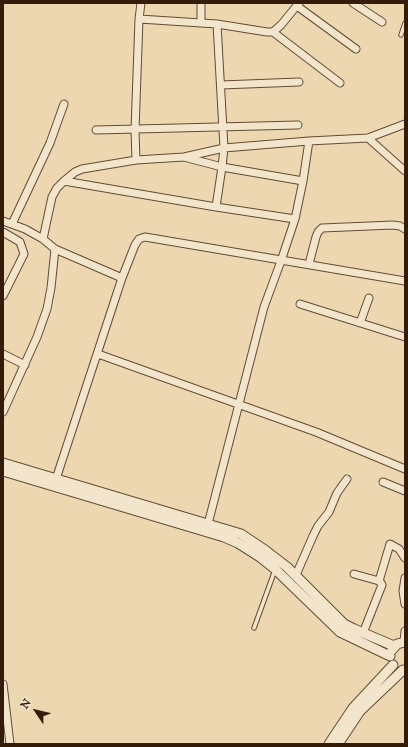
<!DOCTYPE html>
<style>
body{margin:0}
#map{position:relative;width:408px;height:747px;overflow:hidden;background:#edd7b1;font-family:"IM FELL Great Primer",serif}
canvas{display:block}
.frame{position:absolute;inset:0;border:4px solid #351c0a;pointer-events:none}
.north{position:absolute;left:16px;top:691px;width:40px;height:40px;-webkit-text-stroke:3px #f3e5cc;paint-order:stroke;rotate:305deg;font-size:11px;font-weight:700;line-height:16px;text-align:center;color:#351c0a}
.north::after{content:'';display:block;margin:auto;width:14px;height:18px;background:#351c0a;clip-path:polygon(50% 0,100% 100%,50% 72%,0 100%)}
</style>
<div id="map">
<canvas width="408" height="747"></canvas>
<div class="frame"></div>
<div class="north">N</div>
</div>
<script>
const c = document.querySelector('canvas').getContext('2d');
c.lineJoin = 'round';
function shape(rows) {
  const path = new Path2D();
  for (const r of rows) {
    path.moveTo(r[0], r[1]);
    for (let i = 2; i < r.length; i += 2) path.lineTo(r[i], r[i + 1]);
  }
  return path;
}
function stroke(path, color, width, dash) {
  c.strokeStyle = color;
  c.lineWidth = width;
  c.lineCap = dash ? 'butt' : 'round';
  c.setLineDash(dash || []);
  c.stroke(path);
}
const service = shape([
 [401,35,405,23],
 [254,628,275,570]
]);
const minor = shape([
 [201,3,201,23],
 [353,3,382,22],
 [297,6,356,49],
 [139,19,141,3],
 [217,24,267,32,273,32,281,25,299,3],
 [273,32,340,83],
 [221,85,299,82],
 [96,130,298,125],
 [368,138,405,171],
 [136,160,184,157,224,148,222,167,184,157],
 [64,181,75,172,82,169,136,160,135,130,139,19,217,24,224,148,309,141,368,138,405,124],
 [216,207,222,167,303,181],
 [3,221,25,229,43,239,55,249,122,278,55,482],
 [12,224,50,143,64,104],
 [3,232,20,242,24,254,3,296],
 [43,239,52,197,57,188,64,181,216,207,295,219],
 [309,264,316,237,318,232,322,228,393,225,400,226,405,229],
 [122,278,135,245,139,239,145,237,405,281],
 [300,304,405,337],
 [360,323,369,298],
 [3,354,25,365],
 [98,354,316,432,405,469],
 [3,412,37,337,47,309,51,288,55,249],
 [383,482,405,491],
 [208,524,264,307,281,261,295,219,303,181,309,141],
 [354,574,379,581,381,583,382,585,363,633],
 [296,575,313,536,318,526,329,512,337,493,347,479],
 [405,578,403,591,405,604],
 [379,581,390,544,399,549,405,558],
 [404,642,405,631],
 [3,684,10,744]
]);
const tertiary = shape([
 [3,463,241,534,265,550,287,567,344,624,354,629,394,646],
 [3,471,224,537,238,543,260,557,275,569,340,632,390,656],
 [392,650,397,644,405,642],
 [329,744,353,708,393,665],
 [338,744,360,711,403,670]
]);
stroke(service, '#634b34', 5.5);
stroke(minor, '#634b34', 9);
stroke(tertiary, '#634b34', 11);
stroke(service, '#f3e5cc', 3.5);
stroke(minor, '#f3e5cc', 7);
stroke(tertiary, '#f3e5cc', 9);
</script>
